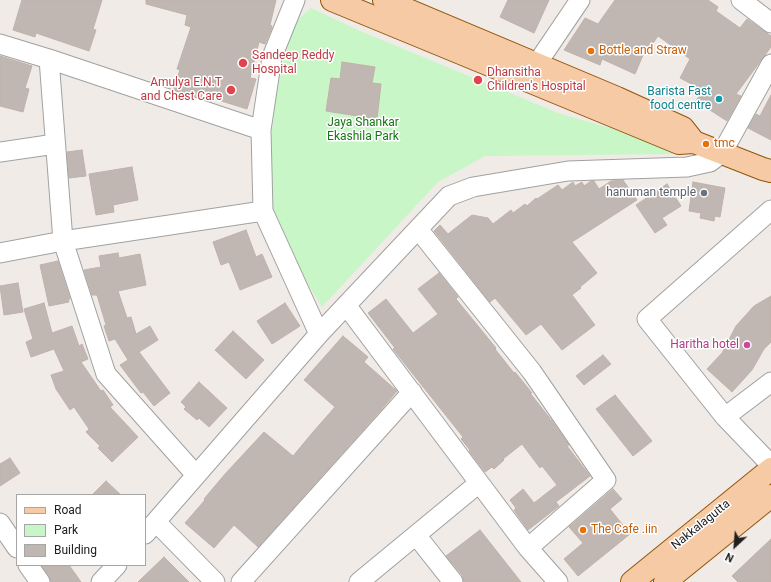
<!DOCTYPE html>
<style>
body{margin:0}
#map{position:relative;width:771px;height:582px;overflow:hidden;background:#f0ebe7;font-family:Roboto,sans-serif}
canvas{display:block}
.legend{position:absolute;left:16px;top:494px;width:130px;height:72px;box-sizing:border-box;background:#fff;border:1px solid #a6a6a6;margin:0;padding:5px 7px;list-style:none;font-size:12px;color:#202020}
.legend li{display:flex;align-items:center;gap:8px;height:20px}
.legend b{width:20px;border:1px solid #a6a6a6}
.north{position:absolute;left:715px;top:526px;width:40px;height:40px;-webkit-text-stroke:3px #fff;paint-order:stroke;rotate:206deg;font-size:11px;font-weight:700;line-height:16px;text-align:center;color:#202020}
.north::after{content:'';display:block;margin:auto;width:14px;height:18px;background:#202020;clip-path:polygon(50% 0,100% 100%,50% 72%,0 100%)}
</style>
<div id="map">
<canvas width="771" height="582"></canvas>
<ul class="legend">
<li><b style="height:5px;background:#f6caa5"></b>Road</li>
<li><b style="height:11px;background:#c8f6c7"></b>Park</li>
<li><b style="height:11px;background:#c0b7b3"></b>Building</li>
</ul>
<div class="north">N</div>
</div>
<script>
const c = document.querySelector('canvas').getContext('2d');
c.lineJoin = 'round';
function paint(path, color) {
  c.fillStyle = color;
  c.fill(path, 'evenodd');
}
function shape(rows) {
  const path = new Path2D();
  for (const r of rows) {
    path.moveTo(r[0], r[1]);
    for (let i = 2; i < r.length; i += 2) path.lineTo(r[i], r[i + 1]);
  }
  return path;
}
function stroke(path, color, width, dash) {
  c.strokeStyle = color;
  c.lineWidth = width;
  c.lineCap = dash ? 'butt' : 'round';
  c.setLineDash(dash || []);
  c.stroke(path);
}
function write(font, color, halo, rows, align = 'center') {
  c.font = font + ' Roboto,sans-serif';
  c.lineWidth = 3;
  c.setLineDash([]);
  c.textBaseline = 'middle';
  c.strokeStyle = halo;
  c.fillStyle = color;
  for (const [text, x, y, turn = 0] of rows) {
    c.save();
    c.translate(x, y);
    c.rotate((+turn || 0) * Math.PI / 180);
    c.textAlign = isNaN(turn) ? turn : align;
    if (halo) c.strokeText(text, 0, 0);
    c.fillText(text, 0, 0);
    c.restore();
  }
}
const park = shape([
 [311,8,358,30,558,113,680,148,678,154,485,156,438,182,322,307,296,265,272,220,270,151,276,94,293,24]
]);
const building = shape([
 [22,0,102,0,93,29,96,30,89,51,36,33,35,37,13,30,22,0],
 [146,0,276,0,270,25,272,26,271,30,265,44,259,42,250,78,256,79,247,109,212,98,211,102,173,89,180,70,177,69,191,27,185,25,187,15,146,4,146,0],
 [508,0,549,0,534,33,500,17,508,0],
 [615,0,708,0,718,7,716,11,740,28,747,19,771,36,771,47,736,94,741,96,727,121,696,101,703,90,680,78,690,59,658,36,649,49,646,48,635,74,602,59,600,65,564,50,585,18,598,24,615,0],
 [0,56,32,66,25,88,29,89,23,112,0,106,0,56],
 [342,62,375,67,372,83,381,84,377,119,326,111,331,78,340,79,342,62],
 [771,95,771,140,748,128,756,114,760,116,771,95],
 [82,150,86,176,69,178,67,152,82,150],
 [132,167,138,200,113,205,114,212,96,215,89,174,132,167],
 [623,180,637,200,572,242,597,273,580,287,581,288,572,295,595,325,562,350,541,324,526,335,495,298,490,302,434,231,440,225,448,234,472,215,488,218,493,224,511,210,513,213,525,204,527,206,536,198,537,199,558,185,562,190,573,182,575,186,582,182,584,186,591,181,594,181,599,189,611,181,623,180],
 [693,182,725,188,720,217,715,216,714,221,700,218,701,213,689,211,693,182],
 [667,184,681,206,662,218,667,225,655,233,636,205,667,184],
 [246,230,256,257,262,254,272,277,240,290,229,262,221,265,213,242,246,230],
 [118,253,119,258,140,254,146,285,118,291,127,318,131,317,136,334,150,326,158,340,139,352,170,393,154,406,143,392,141,393,120,365,128,360,115,339,109,341,104,326,106,325,97,295,92,295,84,270,101,267,99,256,118,253],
 [58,261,70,299,68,300,69,302,49,306,40,265,58,261],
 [439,273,458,297,456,299,496,348,495,349,514,373,515,372,532,393,530,393,552,421,569,445,567,446,590,476,556,502,559,506,528,530,514,510,516,508,510,500,523,489,534,503,557,485,542,466,540,468,522,444,503,459,504,460,494,469,492,467,485,472,469,451,470,450,461,439,463,437,393,349,395,348,368,313,386,299,413,333,438,314,418,289,439,273],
 [18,283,23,312,4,315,0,286,18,283],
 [771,296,771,342,764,349,752,370,732,392,707,369,722,353,736,326,754,306,771,296],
 [44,303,52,333,72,326,79,346,82,344,88,359,81,362,101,391,103,390,113,405,110,407,138,437,112,462,98,448,100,446,86,432,89,429,74,407,70,410,56,389,51,375,64,371,54,349,31,357,26,342,33,339,24,309,44,303],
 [285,303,300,326,272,344,257,321,285,303],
 [233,331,264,360,246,379,215,350,233,331],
 [343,336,368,357,364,362,397,391,380,411,258,547,234,525,214,548,185,523,205,500,204,499,225,474,264,432,293,456,313,432,335,407,304,380,343,336],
 [603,355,611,364,584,385,576,376,603,355],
 [199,382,227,408,209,427,199,418,197,420,184,409,186,407,181,402,199,382],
 [615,395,652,441,633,456,596,409,615,395],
 [10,458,20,473,0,486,0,464,10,458],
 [106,481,121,495,92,495,106,481],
 [613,489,622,499,610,509,630,534,578,576,564,559,583,543,569,527,613,489],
 [480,530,521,582,464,582,462,575,446,556,480,530],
 [771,539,771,582,738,582,732,576,771,539],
 [164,557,189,582,138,582,164,557],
 [41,565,69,565,81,582,51,582,49,576,41,565]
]);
const minor = shape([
 [295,0,272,57,261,130,263,211,319,334],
 [741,0,771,23],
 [0,44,49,59,261,130],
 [49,59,63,241,106,374,196,475],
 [536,65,580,0],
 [0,152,55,144],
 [771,210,647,319,725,417,771,465],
 [418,229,532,372,606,480,528,548],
 [0,253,63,241,263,211],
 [346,305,528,548,558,582],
 [725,417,771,382],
 [156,522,215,582],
 [0,523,17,548],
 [145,534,319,334,449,196,473,187,568,171,687,167,710,162,722,153,771,64],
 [416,535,453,582],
 [28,565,40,582],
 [101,582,117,565],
 [241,582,412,392],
 [359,582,479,483]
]);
const major = shape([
 [332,0,679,143,694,142,763,169,771,171],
 [384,0,617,98,683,128,694,142],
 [632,582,771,469],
 [665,582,771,496]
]);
const markers = [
 [591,51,4,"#e8710a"],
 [243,63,5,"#e0444e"],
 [478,80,5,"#e0444e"],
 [231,90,5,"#e0444e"],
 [719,99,4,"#0f9aa8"],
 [706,144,4,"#e8710a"],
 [704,193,4,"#6b7280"],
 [747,345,4,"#d1479c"],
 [583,530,4,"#e8710a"]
];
const foodNames = [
 ["Bottle and Straw",599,51],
 ["tmc",714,144],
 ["The Cafe .iin",591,530]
];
const healthNames = [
 ["Sandeep Reddy",252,56],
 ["Hospital",252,70],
 ["Dhansitha",487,73],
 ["Children's Hospital",487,87],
 ["Amulya E.N.T",222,83,"right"],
 ["and Chest Care",222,97,"right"]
];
const cultureNames = [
 ["Barista Fast",711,92],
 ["food centre",711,106]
];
const parkNames = [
 ["Jaya Shankar",363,123],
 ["Ekashila Park",363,137]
];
const worshipNames = [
 ["hanuman temple",696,193]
];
const hotelNames = [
 ["Haritha hotel",739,345]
];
const streetNames = [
 ["Nakkalagutta",701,525,-39]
];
paint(park, '#c8f6c7');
paint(building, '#c0b7b3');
stroke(building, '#c0b1aa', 1);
stroke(minor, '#a1a1a1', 21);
stroke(major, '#925509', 24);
stroke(minor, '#fff', 19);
stroke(major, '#f6caa5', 22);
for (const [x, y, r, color] of markers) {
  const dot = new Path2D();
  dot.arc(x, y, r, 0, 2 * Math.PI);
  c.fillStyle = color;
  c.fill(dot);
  stroke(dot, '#fff', 1.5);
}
write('12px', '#c56008', '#fff', foodNames, 'left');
write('12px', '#be3a42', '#fff', healthNames, 'left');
write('12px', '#0d838f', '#fff', cultureNames, 'right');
write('12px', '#167813', '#fff', parkNames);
write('12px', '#5b616d', '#fff', worshipNames, 'right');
write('12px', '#b23c85', '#fff', hotelNames, 'right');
write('12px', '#202020', '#fff', streetNames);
</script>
